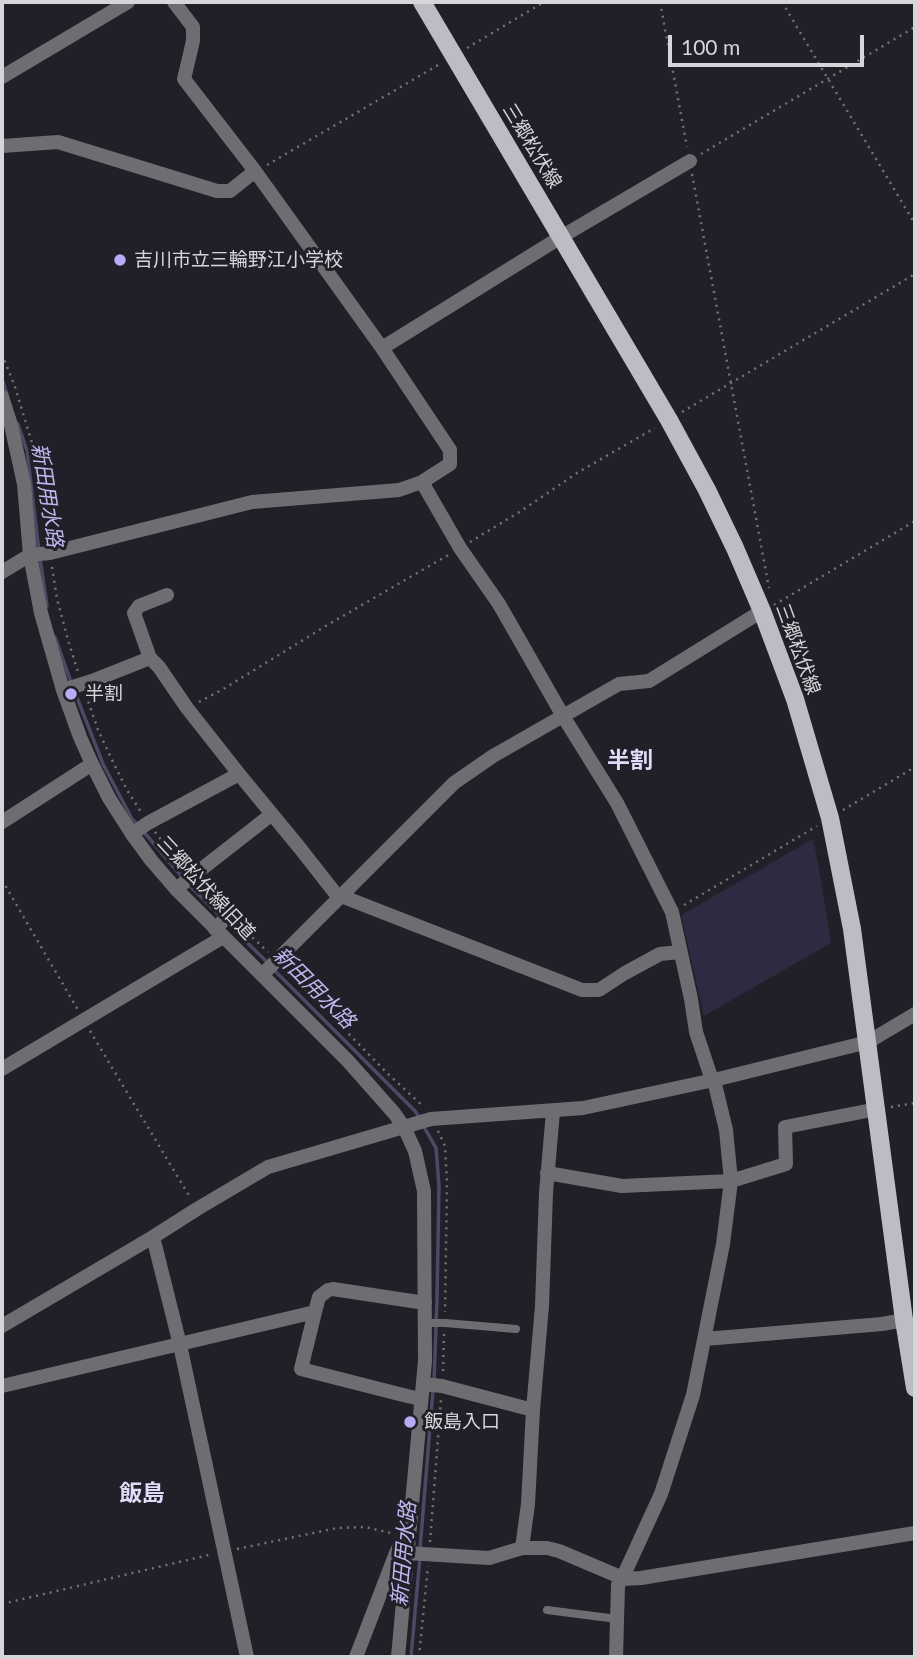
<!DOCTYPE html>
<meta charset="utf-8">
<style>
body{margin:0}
#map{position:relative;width:917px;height:1659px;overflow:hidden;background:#212028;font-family:Lato,sans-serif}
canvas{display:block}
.frame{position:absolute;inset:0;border:4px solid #d5d5da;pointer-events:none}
.scale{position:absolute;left:668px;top:35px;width:196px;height:32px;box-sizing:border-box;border:4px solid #d5d5da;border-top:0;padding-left:9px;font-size:21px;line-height:24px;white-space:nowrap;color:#d5d5da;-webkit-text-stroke:5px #212028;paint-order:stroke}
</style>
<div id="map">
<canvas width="917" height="1659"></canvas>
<div class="frame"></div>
<div class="scale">100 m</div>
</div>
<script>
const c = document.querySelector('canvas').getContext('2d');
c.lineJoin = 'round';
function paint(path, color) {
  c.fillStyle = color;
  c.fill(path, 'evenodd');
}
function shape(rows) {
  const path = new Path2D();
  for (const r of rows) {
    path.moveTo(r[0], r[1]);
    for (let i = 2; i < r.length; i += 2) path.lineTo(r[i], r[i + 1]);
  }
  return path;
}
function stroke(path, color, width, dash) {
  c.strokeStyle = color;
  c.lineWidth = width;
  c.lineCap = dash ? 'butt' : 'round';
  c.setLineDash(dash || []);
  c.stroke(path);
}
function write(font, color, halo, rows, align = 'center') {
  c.font = font + ' Lato,"Noto Sans JP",sans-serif';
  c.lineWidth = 6;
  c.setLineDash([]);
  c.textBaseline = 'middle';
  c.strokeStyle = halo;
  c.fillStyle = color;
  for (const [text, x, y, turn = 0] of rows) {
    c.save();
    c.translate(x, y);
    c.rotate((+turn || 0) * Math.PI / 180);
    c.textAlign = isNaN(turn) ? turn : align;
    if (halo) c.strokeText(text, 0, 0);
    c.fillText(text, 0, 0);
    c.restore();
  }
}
const green = shape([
 [813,839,821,880,831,943,704,1016,681,915]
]);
const stream = shape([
 [2,379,7,394],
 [18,424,27,451,39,551],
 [40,558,47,606],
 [55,637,71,682],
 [74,690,103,764,132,819,138,825],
 [143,831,183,878],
 [188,884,222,918],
 [227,923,267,962],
 [272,968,415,1111,419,1117],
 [424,1127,436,1148,439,1186,437,1299,434,1382],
 [420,1549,433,1390],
 [411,1657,420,1557]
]);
const path = shape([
 [660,2,687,147],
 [782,2,915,224],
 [467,48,544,2],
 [701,154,915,27],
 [267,165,440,64],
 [692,174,769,588],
 [2,354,15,387,42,476,49,540],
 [682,412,915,274],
 [470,542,521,511,577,473,655,428],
 [52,567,57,599,68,640,78,672],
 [774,605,915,521],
 [86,695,98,730,113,762,127,790,141,812],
 [199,702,225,688,329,624,450,554],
 [843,810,915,767],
 [155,832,183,868],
 [2,880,78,1010],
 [200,886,220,906],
 [684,905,817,826],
 [237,923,268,952],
 [285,969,388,1074,424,1107],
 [90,1031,191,1199],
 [891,1107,915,1103],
 [438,1131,445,1146,447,1182,445,1312],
 [443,1371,444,1333],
 [430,1542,441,1399],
 [237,1549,337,1528,365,1527,395,1534],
 [2,1604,213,1554],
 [419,1657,428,1566]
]);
const service = shape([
 [426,1323,445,1323,516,1329],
 [547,1610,617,1619]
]);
const minor = shape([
 [2,77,128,2],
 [2,146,58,142,217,191,230,191,255,171],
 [382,348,561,237,690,161],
 [422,482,460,548,499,604,563,716,617,803,672,912,691,999,696,1032,712,1080],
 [2,572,30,555,50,553,252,502,399,490,422,482,450,464,450,450,382,348,255,171,184,79,193,41,193,27,174,2],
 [167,595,139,606,134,613,150,658,159,667,187,708,239,774,299,847,339,898],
 [63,690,92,681,150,658],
 [2,822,92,764],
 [132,834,148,823,239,774],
 [176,889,272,814],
 [341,896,582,990,599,990,625,973,660,954,680,952],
 [215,929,229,915],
 [262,975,454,783,493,756,619,684,649,681,762,611],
 [2,1069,223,937],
 [714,1080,726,1130,731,1181,723,1244,693,1395,661,1494,622,1579,641,1578,915,1533],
 [547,1173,622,1186,731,1181,786,1164,785,1127,877,1109],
 [153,1237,180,1345,247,1657],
 [315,1312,319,1297,328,1290,333,1289,425,1303],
 [2,1326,153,1237,197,1209,268,1167,431,1119,583,1108,714,1080,868,1042,915,1014],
 [705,1339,882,1324,904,1320],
 [423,1384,442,1386,533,1410],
 [2,1386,315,1312,301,1369,407,1396,421,1399],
 [522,1548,528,1504,533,1410,542,1306,546,1193,553,1111],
 [407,1553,489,1558,522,1548,547,1548,559,1551,618,1576,622,1579,618,1585,616,1657],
 [356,1657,396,1553,400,1545,409,1538]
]);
const tertiary = shape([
 [2,397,11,425,24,484,30,555,41,613,63,690,80,737,92,764,109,798,132,834,151,860,176,889,348,1061,394,1113,404,1127,415,1151,424,1191,425,1361,398,1657]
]);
const primary = shape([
 [422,2,669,420,707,490,735,548,762,611,795,699,830,818,852,929,904,1320,915,1388]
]);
const markers = [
 [120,260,7,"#b6acf8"],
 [71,694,7,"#b6acf8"],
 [410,1422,7,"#b6acf8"]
];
const streetNames = [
 ["三郷松伏線",532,146,59],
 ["三郷松伏線",798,649,70],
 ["三郷松伏線旧道",206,888,47]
];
const poiNames = [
 ["吉川市立三輪野江小学校",134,260],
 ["半割",85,694],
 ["飯島入口",424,1422]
];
const waterNames = [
 ["新田用水路",47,495,81],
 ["新田用水路",314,988,45],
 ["新田用水路",404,1554,-85]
];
const quarterNames = [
 ["半割",630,761],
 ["飯島",142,1494]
];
paint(green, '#2d2a41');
stroke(stream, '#4c4964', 3.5);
stroke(path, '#727278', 2.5, [2, 5]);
stroke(service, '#6e6e72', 8);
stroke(minor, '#6e6e72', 14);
stroke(tertiary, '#6e6e72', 14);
stroke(primary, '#bcbcc5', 18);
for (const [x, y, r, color] of markers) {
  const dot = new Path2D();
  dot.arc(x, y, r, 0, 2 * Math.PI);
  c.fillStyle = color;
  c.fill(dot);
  stroke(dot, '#212028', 2.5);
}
write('19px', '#d5d5da', '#212028', streetNames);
write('19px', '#d5d5da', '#212028', poiNames, 'left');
write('italic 21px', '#bdb7ed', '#212028', waterNames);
write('bold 23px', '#dedcf9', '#212028', quarterNames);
</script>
